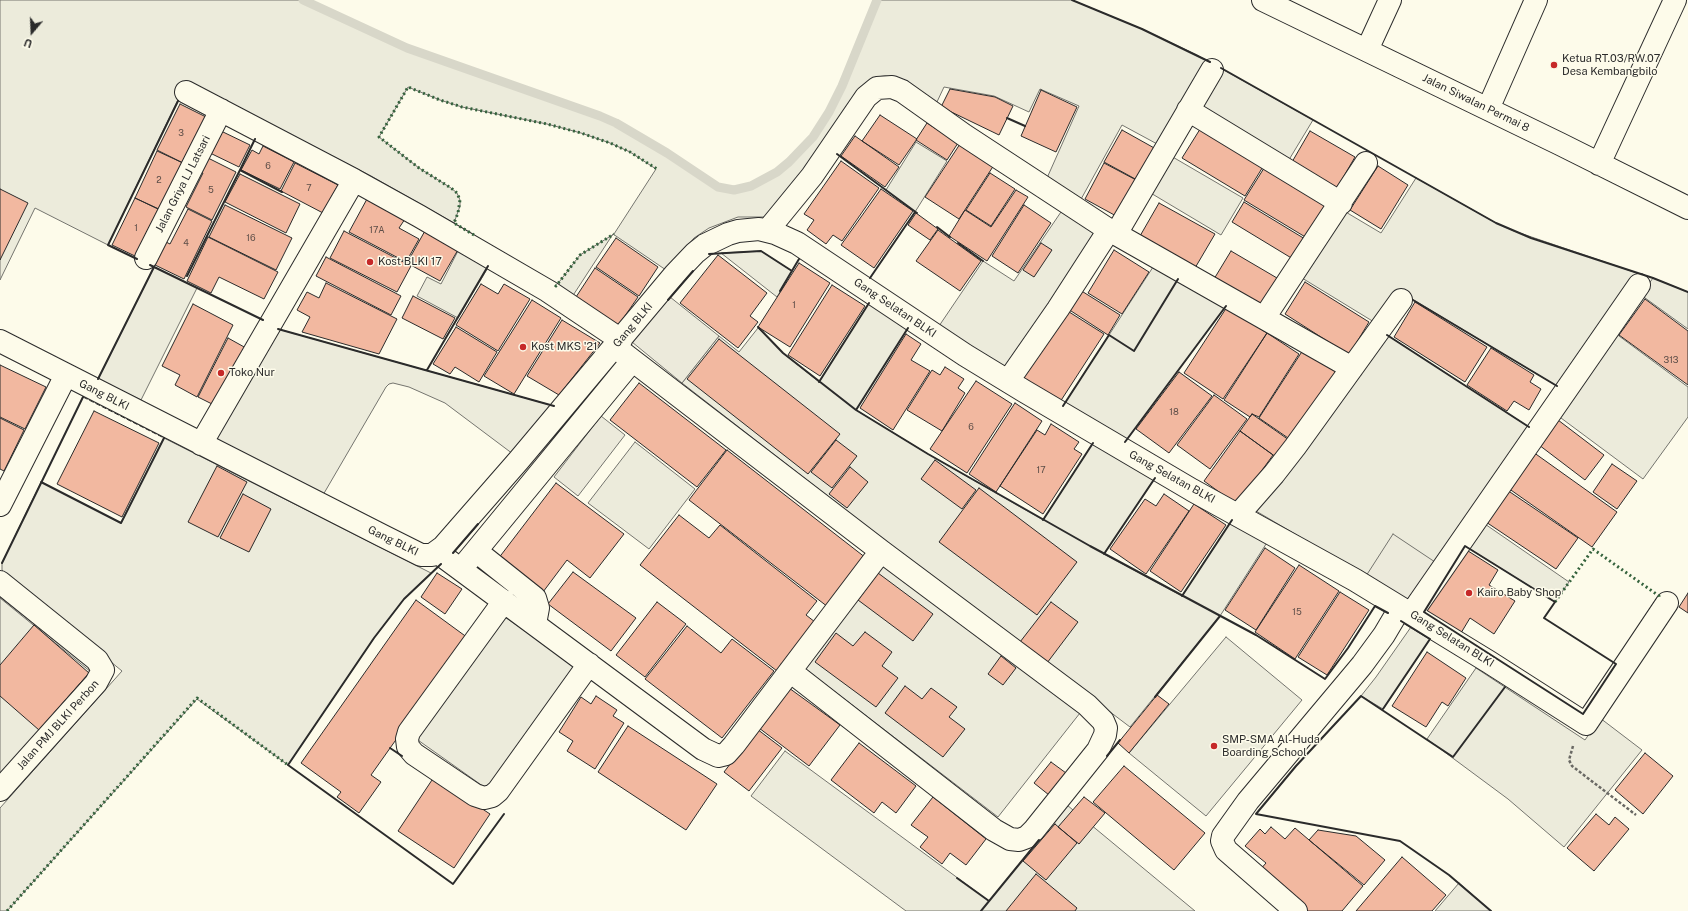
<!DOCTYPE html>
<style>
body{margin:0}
#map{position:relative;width:1688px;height:911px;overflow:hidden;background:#fdfbea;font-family:"Public Sans",sans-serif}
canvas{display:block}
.north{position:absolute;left:12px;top:12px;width:40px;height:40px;-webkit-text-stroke:3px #fdfbea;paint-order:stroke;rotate:199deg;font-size:11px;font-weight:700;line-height:16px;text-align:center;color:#2b2b2b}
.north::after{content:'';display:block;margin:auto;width:14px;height:18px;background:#2b2b2b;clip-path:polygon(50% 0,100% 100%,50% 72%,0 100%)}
</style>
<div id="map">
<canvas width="1688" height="911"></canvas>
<div class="north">U</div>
</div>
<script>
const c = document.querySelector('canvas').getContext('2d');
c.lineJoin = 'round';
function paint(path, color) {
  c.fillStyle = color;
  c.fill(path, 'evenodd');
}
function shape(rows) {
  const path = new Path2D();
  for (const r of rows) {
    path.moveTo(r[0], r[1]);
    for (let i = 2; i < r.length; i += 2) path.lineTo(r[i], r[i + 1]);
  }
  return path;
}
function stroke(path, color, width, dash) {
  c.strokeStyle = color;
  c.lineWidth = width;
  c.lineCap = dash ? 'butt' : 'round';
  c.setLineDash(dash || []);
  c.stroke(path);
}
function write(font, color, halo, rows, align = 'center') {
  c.font = font + ' "Public Sans",sans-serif';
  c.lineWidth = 3;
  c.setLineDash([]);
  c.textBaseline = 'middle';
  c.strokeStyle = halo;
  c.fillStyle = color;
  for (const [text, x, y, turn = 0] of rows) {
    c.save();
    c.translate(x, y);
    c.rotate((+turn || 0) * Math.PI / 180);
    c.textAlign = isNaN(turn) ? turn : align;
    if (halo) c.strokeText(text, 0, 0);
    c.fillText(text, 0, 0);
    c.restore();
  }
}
const green = shape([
 [0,0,303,0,407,48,600,116,616,123,667,153,718,187,734,190,751,186,777,172,790,162,813,137,829,112,842,86,877,0,1072,0,1142,29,1197,55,1313,120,1287,163,1184,102,1159,145,1122,125,1080,201,1047,178,1079,106,1040,89,1029,112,994,96,944,87,936,104,893,77,885,76,876,77,871,79,864,85,789,189,765,217,738,217,709,228,694,238,666,270,613,234,572,297,556,286,580,255,614,234,656,169,630,152,610,143,581,133,547,124,462,107,440,100,408,87,379,137,419,168,451,188,457,193,460,200,460,206,454,223,371,176,187,81,108,245,35,208,0,280,0,0],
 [916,142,947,161,915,212,886,190,916,142],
 [1171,156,1243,198,1221,235,1149,192,1171,156],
 [1416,178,1496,223,1514,231,1637,273,1557,386,1397,290,1374,322,1302,278,1344,211,1381,233,1416,178],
 [1063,209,1098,233,1005,370,939,326,983,261,1014,281,1063,209],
 [459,249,489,266,458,318,417,296,427,277,441,284,459,249],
 [761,251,792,271,777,297,721,253,761,251],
 [1155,264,1226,306,1125,442,1063,406,1155,264],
 [154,267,197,288,141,400,98,379,154,267],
 [1653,278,1688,292,1688,329,1641,295,1653,278],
 [869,303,908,328,856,410,928,454,1043,520,1093,443,1155,478,1104,554,1182,596,1232,520,1268,541,1220,616,1130,727,924,571,682,383,719,336,739,352,758,328,783,353,819,382,869,303],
 [278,329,554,406,513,454,445,403,409,387,393,383,389,384,386,387,323,495,214,440,278,329],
 [1615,333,1688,387,1688,417,1643,479,1557,415,1615,333],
 [1387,335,1529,427,1435,562,1366,576,1256,511,1285,476,1387,335],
 [164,438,431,573,404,599,374,638,288,765,197,699,7,911,0,911,0,808,122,671,11,580,2,570,2,563,41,482,121,523,164,438],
 [635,442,695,489,649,549,588,503,635,442],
 [1482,522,1569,582,1555,602,1465,546,1482,522],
 [882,563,1080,713,998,817,804,668,882,563],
 [0,598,91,672,0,774,0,598],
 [502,615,575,666,487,789,415,738,502,615],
 [1411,627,1430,639,1383,709,1361,696,1376,677,1411,627],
 [1226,637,1302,700,1206,816,1129,753,1226,637],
 [1476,668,1585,740,1600,718,1642,750,1564,847,1508,799,1427,739,1476,668],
 [785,751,989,901,1067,805,1195,911,906,911,751,796,785,751],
 [1459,883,1491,911,1435,911,1459,883]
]);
const parking = shape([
 [670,297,719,336,682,383,632,342,670,297],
 [601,416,625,435,578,496,554,477,601,416],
 [1393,534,1435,562,1407,600,1366,576,1393,534]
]);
const stream = shape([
 [303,0,407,48,600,116,616,123,667,153,718,187,734,190,751,186,777,172,789,162,813,137,829,112,842,86,877,0]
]);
const building = shape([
 [950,89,995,97,1013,106,999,135,941,107,950,89],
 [1041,90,1077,107,1056,152,1021,136,1041,90],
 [180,104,206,117,183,163,157,150,180,104],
 [880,115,917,139,899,165,862,141,880,115],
 [927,123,958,143,947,160,916,140,927,123],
 [1202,126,1264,165,1245,196,1182,158,1202,126],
 [1122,130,1156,149,1139,181,1104,162,1122,130],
 [221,131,250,145,239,167,210,153,221,131],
 [1310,131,1355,157,1337,188,1292,162,1310,131],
 [855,136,899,167,885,187,841,156,855,136],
 [960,144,994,165,959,219,925,197,960,144],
 [263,146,294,162,280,189,241,170,252,150,259,154,263,146],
 [157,151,183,163,160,210,135,198,157,151],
 [206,157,236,172,212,220,186,207,203,173,199,171,206,157],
 [841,161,879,188,842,241,833,235,826,244,807,230,814,220,804,214,841,161],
 [295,163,338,185,323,213,281,191,295,163],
 [1104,163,1138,181,1118,217,1085,199,1104,163],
 [1266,165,1328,202,1307,238,1244,200,1266,165],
 [1378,166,1408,185,1381,229,1350,210,1378,166],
 [990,173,1015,189,991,226,966,210,990,173],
 [240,174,300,204,286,233,225,202,240,174],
 [0,189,28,203,0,260,0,189],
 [881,189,913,211,874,268,841,245,881,189],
 [1016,190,1028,197,987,261,949,236,965,210,991,227,1016,190],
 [135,198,161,210,137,257,112,245,135,198],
 [367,199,405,219,399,228,419,239,406,262,349,232,367,199],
 [1244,202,1305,239,1293,259,1232,222,1244,202],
 [1159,203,1215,234,1195,268,1140,236,1159,203],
 [225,205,292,238,276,270,209,237,225,205],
 [1024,205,1051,223,1018,273,992,256,1024,205],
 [188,209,212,221,184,279,155,265,166,242,170,244,188,209],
 [916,213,938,229,930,240,908,225,916,213],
 [426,229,459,248,440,281,407,263,426,229],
 [938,230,981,261,960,291,916,261,938,230],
 [344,231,411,266,397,292,330,258,344,231],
 [208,237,278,272,264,299,219,277,211,293,187,281,208,237],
 [616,238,658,267,639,296,596,267,616,238],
 [1041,243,1052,250,1034,277,1023,270,1041,243],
 [1114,250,1149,272,1122,314,1088,293,1114,250],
 [1231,251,1277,278,1260,307,1214,279,1231,251],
 [718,255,767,293,750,316,758,322,738,348,680,303,718,255],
 [326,257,401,296,391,315,316,276,326,257],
 [799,263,830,283,790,347,758,327,799,263],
 [595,268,638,297,618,326,576,297,595,268],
 [1305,282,1369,322,1349,355,1285,314,1305,282],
 [326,283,397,319,379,354,302,332,310,317,297,310,307,292,319,298,326,283],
 [481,284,498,294,504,284,530,299,498,351,456,325,481,284],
 [832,285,865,306,820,376,788,355,832,285],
 [1080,290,1120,315,1108,335,1068,309,1080,290],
 [413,296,455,318,443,339,402,318,413,296],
 [1645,299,1688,331,1688,385,1619,335,1645,299],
 [532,300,561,318,514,394,484,376,532,300],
 [1415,302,1487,347,1465,382,1394,337,1415,302],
 [193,304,233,325,197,397,175,385,180,375,162,366,193,304],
 [1227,307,1267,333,1223,399,1184,373,1227,307],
 [1066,310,1104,334,1060,402,1022,379,1066,310],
 [562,320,600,343,559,395,527,376,562,320],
 [456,327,497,352,479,382,455,367,450,374,433,364,456,327],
 [1267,333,1299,354,1259,417,1252,414,1250,417,1224,400,1267,333],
 [906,334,921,344,911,360,930,371,893,430,860,408,906,334],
 [228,338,246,348,212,404,198,397,228,338],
 [719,339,840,434,808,474,687,379,719,339],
 [1491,348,1534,375,1530,382,1541,389,1529,410,1514,401,1507,411,1467,385,1491,348],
 [1303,350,1336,372,1291,440,1259,418,1303,350],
 [0,365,46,387,25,429,0,417,0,365],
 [945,367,964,379,958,388,965,393,942,431,907,410,932,370,940,375,945,367],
 [1179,372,1212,396,1169,453,1136,429,1179,372],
 [976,381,1012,404,967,473,930,449,976,381],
 [639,383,726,450,697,487,610,420,639,383],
 [1214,395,1247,419,1210,469,1177,445,1214,395],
 [1015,403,1042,421,996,492,969,474,1015,403],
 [94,411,159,443,122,517,57,484,94,411],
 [1252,414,1289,440,1276,457,1240,431,1252,414],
 [0,418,24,430,4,471,0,469,0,418],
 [1558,420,1604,455,1585,480,1539,445,1558,420],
 [1051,424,1079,442,1074,449,1082,454,1043,514,1000,486,1037,430,1045,435,1051,424],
 [1240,431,1273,455,1237,505,1204,481,1240,431],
 [836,440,857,456,832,488,811,472,836,440],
 [727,450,866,558,828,607,689,500,727,450],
 [1533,452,1617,512,1592,547,1508,488,1533,452],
 [935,460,976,490,962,509,921,479,935,460],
 [1612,464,1637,481,1617,509,1593,492,1612,464],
 [217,466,247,482,218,537,188,522,217,466],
 [850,467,868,482,847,508,829,494,850,467],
 [556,483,624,534,590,578,567,560,543,592,498,559,556,483],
 [979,488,1077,562,1037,615,939,542,979,488],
 [1507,490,1578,538,1556,569,1486,522,1507,490],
 [243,494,271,509,249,552,220,538,243,494],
 [1164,494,1189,511,1146,574,1110,549,1145,499,1156,506,1164,494],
 [1194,504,1226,525,1181,592,1150,571,1194,504],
 [679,515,709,538,720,525,817,601,806,615,815,622,777,671,640,565,679,515],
 [1265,548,1295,568,1256,630,1225,610,1265,548],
 [1465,549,1498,570,1489,585,1515,601,1494,634,1470,618,1461,633,1425,612,1465,549],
 [1299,565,1339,591,1295,659,1255,632,1299,565],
 [573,572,636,618,611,651,548,604,573,572],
 [437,573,462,589,445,614,421,597,437,573],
 [878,573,933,614,913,641,858,600,878,573],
 [1340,592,1369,610,1327,675,1298,657,1340,592],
 [1688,593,1688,613,1679,607,1688,593],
 [416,600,468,638,371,775,381,782,359,813,337,797,341,792,301,763,416,600],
 [657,602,686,624,645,677,616,655,657,602],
 [1051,602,1078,622,1047,663,1020,642,1051,602],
 [34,625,89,673,39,730,0,696,0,665,34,625],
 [687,626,721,653,732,639,774,671,722,738,645,679,687,626],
 [865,632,892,652,882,666,898,678,876,707,815,662,836,633,853,646,865,632],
 [1427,652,1466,678,1448,706,1442,702,1426,727,1392,706,1427,652],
 [1001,656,1016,668,1003,685,988,674,1001,656],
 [905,686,922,699,931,688,957,707,949,717,965,729,943,757,885,713,905,686],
 [789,688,840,725,809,766,759,728,789,688],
 [1157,695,1169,704,1129,753,1118,743,1157,695],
 [596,696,617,710,613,716,624,723,595,769,567,751,573,741,559,732,581,697,591,704,596,696],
 [628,726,717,784,686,830,598,772,628,726],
 [757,729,782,748,749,791,724,772,757,729],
 [859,743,916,786,896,813,882,802,874,813,831,780,859,743],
 [1645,753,1673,776,1643,814,1615,790,1645,753],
 [1051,762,1066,773,1049,795,1034,783,1051,762],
 [1124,766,1205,833,1174,870,1093,802,1124,766],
 [434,777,490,814,454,868,398,831,434,777],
 [933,797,986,839,966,865,950,853,942,864,920,847,928,837,911,825,933,797],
 [1084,797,1105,813,1079,844,1058,827,1084,797],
 [1596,814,1609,825,1615,817,1629,829,1594,871,1567,848,1596,814],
 [1055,824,1077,843,1046,880,1023,861,1055,824],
 [1271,827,1285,839,1295,828,1363,886,1342,911,1307,911,1259,871,1266,863,1245,846,1260,829,1265,834,1271,827],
 [1318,830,1356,836,1385,860,1364,885,1309,840,1318,830],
 [1402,857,1446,895,1432,911,1356,911,1402,857],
 [1036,874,1077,908,1075,911,1006,911,1036,874]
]);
const path = shape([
 [1573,746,1569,760,1572,766,1636,815]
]);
const minor = shape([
 [1263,0,1560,144,1688,208],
 [1367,50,1390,0],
 [186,92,354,180],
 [1488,109,1536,0],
 [1188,110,1341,203],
 [1599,164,1675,0],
 [767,231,812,176,866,97,877,88,892,87,902,91,964,135,1109,230,1352,368],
 [1116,234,1212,70],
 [146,258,221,110],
 [1264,318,1366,163],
 [0,341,383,536,421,555,432,555,443,547,519,460,675,274,695,253,705,245,728,234,738,231,759,229,775,233,797,243,965,355,1024,391,1192,490,1355,580,1489,662,1586,724,1667,603],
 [615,347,881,551,1087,705,1103,721,1106,728,1105,735,1098,750,1034,830,1027,837,1019,840,1010,839,994,830,790,671],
 [1008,381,1058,309,1109,230],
 [201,444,354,180,419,216,548,291,621,340],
 [0,505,66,375],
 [1239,514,1274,474,1295,447,1401,300],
 [476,551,535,598,538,608,535,624],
 [437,552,703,749,718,756,726,754,734,745,881,551],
 [461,569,632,361],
 [0,582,97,660,103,670,96,683,0,790],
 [504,601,409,732,407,739,408,747,414,754,475,795,484,798,492,796,498,791,589,664],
 [1411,614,1639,285],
 [1296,911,1226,850,1222,841,1223,836,1248,801,1362,665,1384,635,1400,608]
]);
const hedge = shape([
 [474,235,454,223,458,213,460,200,457,193,451,188,419,168,379,137,408,87,440,100,462,107,547,124,581,133,610,143,630,152,657,169],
 [555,285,556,286,580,255,614,234],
 [1555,602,1593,549,1659,596,1659,598],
 [7,911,197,698,288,765]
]);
const fence = shape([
 [83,397,164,438]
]);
const wall = shape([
 [1072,0,1142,29,1210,62],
 [1221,68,1496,223,1531,238,1653,278,1688,292],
 [1007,118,1025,126],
 [837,154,917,213],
 [240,170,255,139],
 [937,227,950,237],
 [958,243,983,261],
 [709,254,761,251,792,271],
 [137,259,108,245,178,101],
 [150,265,263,320],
 [187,276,240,170,282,192],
 [870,278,915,212],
 [780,291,799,259],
 [668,300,693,271],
 [1413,300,1557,386],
 [758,327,783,353,856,410,928,454,1090,546,1256,635,1325,679,1348,648,1375,606,1388,613],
 [278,329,554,406],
 [1387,335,1529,427],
 [427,370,488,266],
 [98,379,154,267],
 [819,382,869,303],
 [1063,406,1109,335,1134,351,1178,279],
 [856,410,908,328],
 [1125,442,1226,306],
 [41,482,121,523,164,438],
 [1043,520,1093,443],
 [1465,546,1555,602,1544,618,1616,664,1583,714,1424,612,1465,546],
 [453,553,478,524],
 [1104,554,1155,478],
 [2,563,83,397],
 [441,564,404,599,374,638,288,765,453,884,504,814],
 [1182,596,1232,520],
 [1155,697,1220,616],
 [1383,709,1430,639,1401,621],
 [390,748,402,756],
 [1107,756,1120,740],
 [957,878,989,901],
 [981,911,1039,840],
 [1491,911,1449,875,1400,841,1256,814,1296,766,1361,696,1453,757,1505,687]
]);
const markers = [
 [1554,65,4,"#c62828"],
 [370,262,4,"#c62828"],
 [523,347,4,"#c62828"],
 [221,373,4,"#c62828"],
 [1469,593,4,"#c62828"],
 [1214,746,4,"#c62828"]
];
const numberNames = [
 ["3",181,133],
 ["6",268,166],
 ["2",159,180],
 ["7",309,188],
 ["5",211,190],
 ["1",136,228],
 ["17A",377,230],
 ["16",251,238],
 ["4",186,243],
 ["1",794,305],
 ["313",1671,360],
 ["18",1174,412],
 ["6",971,427],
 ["17",1041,470],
 ["15",1297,612]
];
const poiNames = [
 ["Ketua RT.03/RW.07",1562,59],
 ["Desa Kembangbilo",1562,72],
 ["Kost BLKI 17",378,262],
 ["Kost MKS '21",531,347],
 ["Toko Nur",229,373],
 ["Kairo Baby Shop",1477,593],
 ["SMP-SMA Al-Huda",1222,740],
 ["Boarding School",1222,753]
];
const streetNames = [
 ["Jalan Siwalan Permai 8",1476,103,26],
 ["Jalan Griya LJ Latsari",183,184,-63],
 ["Gang Selatan BLKI",895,308,34],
 ["Gang BLKI",633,325,-50],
 ["Gang BLKI",104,395,27],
 ["Gang Selatan BLKI",1172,477,29],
 ["Gang BLKI",393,541,26],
 ["Gang Selatan BLKI",1452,639,32],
 ["Jalan PMJ BLKI Perbon",58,725,-48]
];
paint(green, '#ecebdb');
stroke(green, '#74746e', 1);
paint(parking, '#eceadb');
stroke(parking, '#74746e', 1);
stroke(stream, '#d8d7c9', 9);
paint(building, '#f2b8a0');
stroke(building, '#2b2b2b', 1);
stroke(minor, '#2b2b2b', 24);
stroke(path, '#6a6964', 2.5, [3, 2]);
stroke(minor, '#fdfbea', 22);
stroke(hedge, '#34623c', 3, [2, 3]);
stroke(fence, '#2b2b2b', 1, [5, 2]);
stroke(wall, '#2b2b2b', 2);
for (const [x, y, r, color] of markers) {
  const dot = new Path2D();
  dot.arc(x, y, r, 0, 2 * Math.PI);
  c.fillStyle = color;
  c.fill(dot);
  stroke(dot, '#fdfbea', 1.5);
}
write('9px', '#5d4e48', null, numberNames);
write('11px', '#2b2b2b', '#fdfbea', poiNames, 'left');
write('11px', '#2b2b2b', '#fdfbea', streetNames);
</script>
